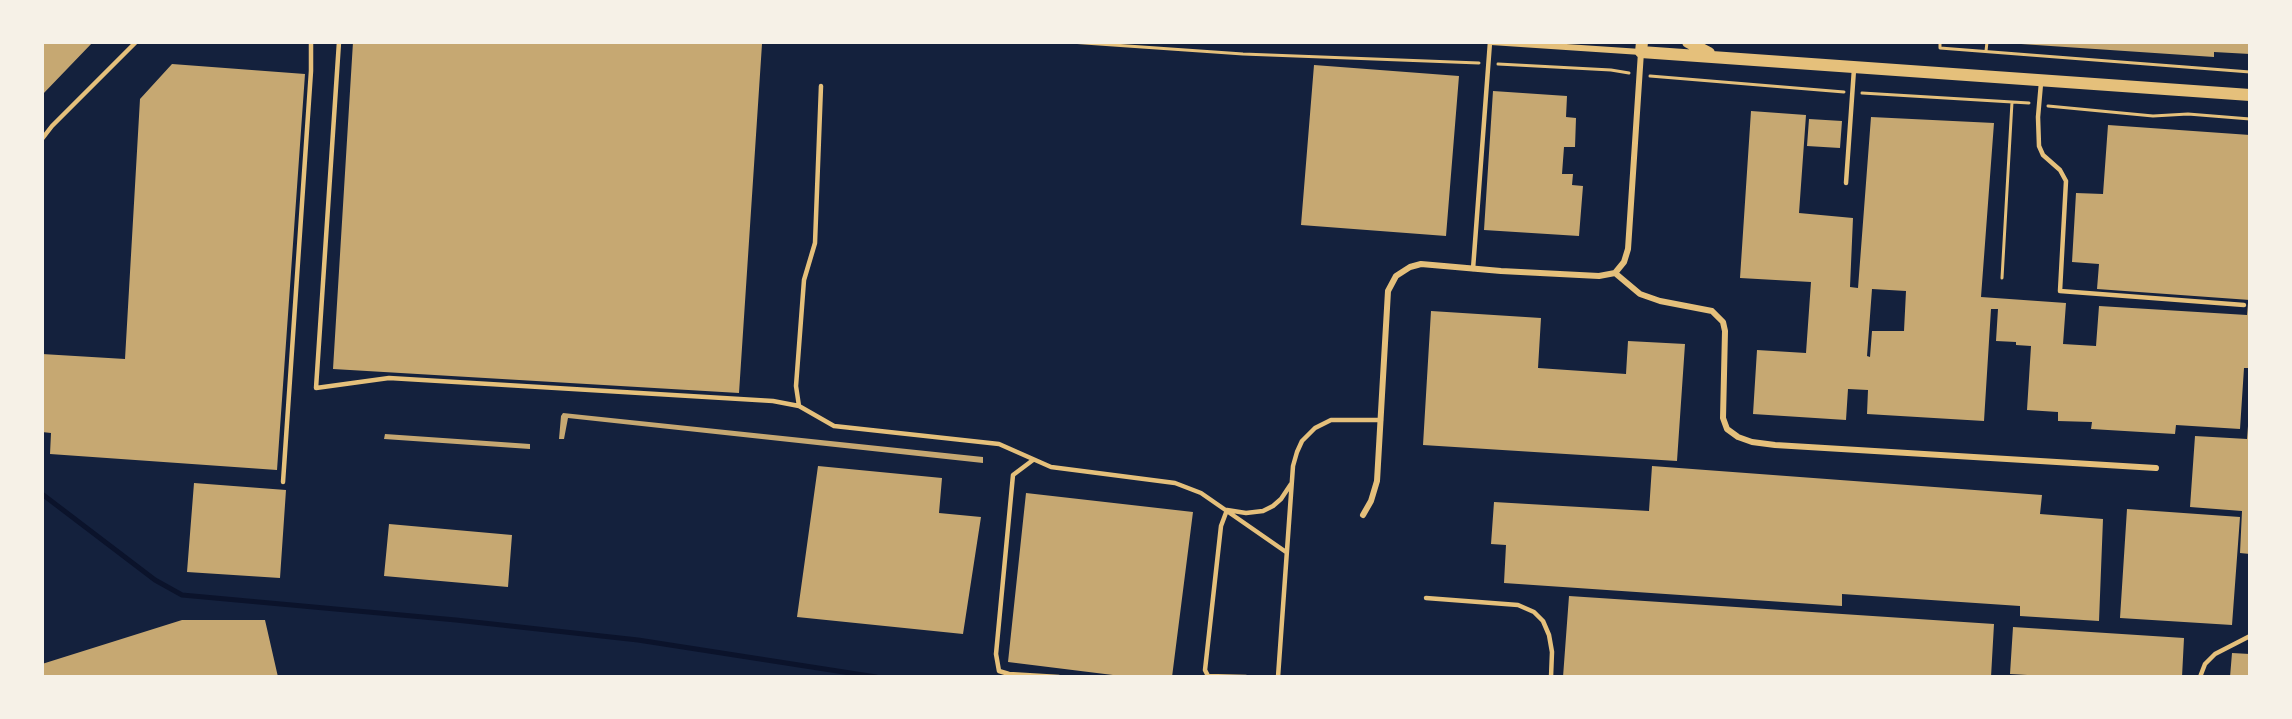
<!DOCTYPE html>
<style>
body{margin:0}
#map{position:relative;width:2292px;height:719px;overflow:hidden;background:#14213d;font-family:Georgia,serif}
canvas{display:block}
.frame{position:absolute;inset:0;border:44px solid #f6f1e7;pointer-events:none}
</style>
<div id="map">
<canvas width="2292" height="719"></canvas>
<div class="frame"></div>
</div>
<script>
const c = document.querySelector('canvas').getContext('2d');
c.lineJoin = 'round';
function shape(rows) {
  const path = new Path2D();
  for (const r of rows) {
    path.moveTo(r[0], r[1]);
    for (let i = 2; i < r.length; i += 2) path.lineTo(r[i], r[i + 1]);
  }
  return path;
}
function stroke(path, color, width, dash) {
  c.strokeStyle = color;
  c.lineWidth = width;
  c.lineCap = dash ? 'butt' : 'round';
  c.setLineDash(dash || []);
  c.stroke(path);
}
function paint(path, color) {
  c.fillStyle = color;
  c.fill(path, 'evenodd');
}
const stream = shape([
 [42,494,155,580,182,595,456,620,638,640,876,677]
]);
const building = shape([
 [42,42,93,42,42,95],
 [353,42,724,42,762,44,739,393,333,369],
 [2021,42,2250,42,2250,54,2214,52,2214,57,2021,44],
 [172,64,305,74,277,470,50,454,51,433,42,432,42,354,125,359,140,99],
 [1314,65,1459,76,1446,236,1301,225],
 [1493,91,1567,96,1566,117,1576,118,1575,147,1564,147,1562,174,1573,174,1572,185,1583,186,1579,236,1484,230],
 [1751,111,1806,115,1799,213,1853,218,1850,287,1858,288,1871,117,1994,123,1981,297,2066,303,2063,344,2096,346,2099,306,2247,315,2248,303,2250,303,2249,368,2244,368,2240,429,2176,425,2175,434,2091,429,2092,422,2058,421,2058,412,2027,410,2031,346,2016,345,2016,342,1996,341,1998,309,1991,309,1984,421,1867,414,1868,390,1848,389,1846,420,1753,414,1757,350,1806,353,1811,282,1740,278],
 [1872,289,1906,291,1904,331,1872,331,1870,357,1867,356],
 [1809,119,1842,121,1840,148,1807,146],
 [2108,125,2250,135,2250,300,2097,289,2099,264,2072,262,2076,193,2103,194],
 [1431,311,1541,318,1538,368,1626,374,1628,341,1685,344,1677,461,1423,445],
 [563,413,983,457,983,463,568,418,564,439,559,439,561,416],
 [2248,426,2250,426,2250,554,2240,553,2242,511,2190,507,2195,436,2247,439],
 [385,434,530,444,530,449,384,439],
 [818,466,942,478,939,513,981,517,963,634,797,617],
 [1652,466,2042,495,2040,514,2103,519,2099,621,2020,616,2020,606,1842,594,1842,606,1504,583,1506,545,1491,544,1494,502,1649,511],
 [194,483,286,490,280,578,187,572],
 [1026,493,1193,512,1172,677,1129,677,1008,662],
 [2127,509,2240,517,2232,625,2120,618],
 [389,524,512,535,508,587,384,576],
 [1569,596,1994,624,1991,677,1563,677],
 [182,620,265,620,278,677,42,677,42,664],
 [2013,627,2184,638,2182,677,2062,677,2010,674],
 [2232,653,2250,654,2250,677,2230,677]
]);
const path = shape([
 [1070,42,1243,54,1479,63],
 [1940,42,1940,48,2250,72],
 [1986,51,1987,42],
 [1498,64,1611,70,1629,73],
 [1650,76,1844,92],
 [1862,93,2029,103],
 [2048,106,2153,116,2188,114,2250,119],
 [2002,278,2012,102]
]);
const service = shape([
 [339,42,316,388,389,378,773,401,799,406,834,426,999,444,1051,467,1175,483,1201,493,1286,552],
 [2041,83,2038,117,2039,146,2043,155,2060,170,2066,181,2060,291,2244,305],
 [42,139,52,126,136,42],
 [1846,183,1854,69],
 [1473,269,1490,42],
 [799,406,796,386,804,280,815,243,821,86],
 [1033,460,1013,475,996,654,999,671,1009,674,1059,677],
 [283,482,311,71,311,42],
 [1426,598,1518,605,1534,612,1543,621,1549,635,1552,652,1551,677],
 [1246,677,1208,676,1205,670,1221,526,1227,510,1246,513,1263,511,1273,506,1281,499,1291,484],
 [1278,677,1293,466,1297,452,1302,441,1315,428,1331,420,1381,420],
 [2200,677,2205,664,2215,654,2250,636]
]);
const minor = shape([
 [1615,273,1640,294,1660,301,1712,311,1723,322,1725,331,1723,418,1727,429,1738,437,1752,442,1775,445,2156,468],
 [1363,515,1371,501,1377,481,1388,291,1396,276,1410,267,1421,264,1501,271,1599,276,1615,273,1624,262,1628,249,1641,52,1491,42]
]);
const secondary = shape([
 [1642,42,1641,52,2250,95],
 [1688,42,1709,53]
]);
stroke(stream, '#0b132b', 5);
paint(building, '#c6a872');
stroke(path, '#e5c07b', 3);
stroke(service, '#e5c07b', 4.5);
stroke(minor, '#e5c07b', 6);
stroke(secondary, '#e5c07b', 12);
</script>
